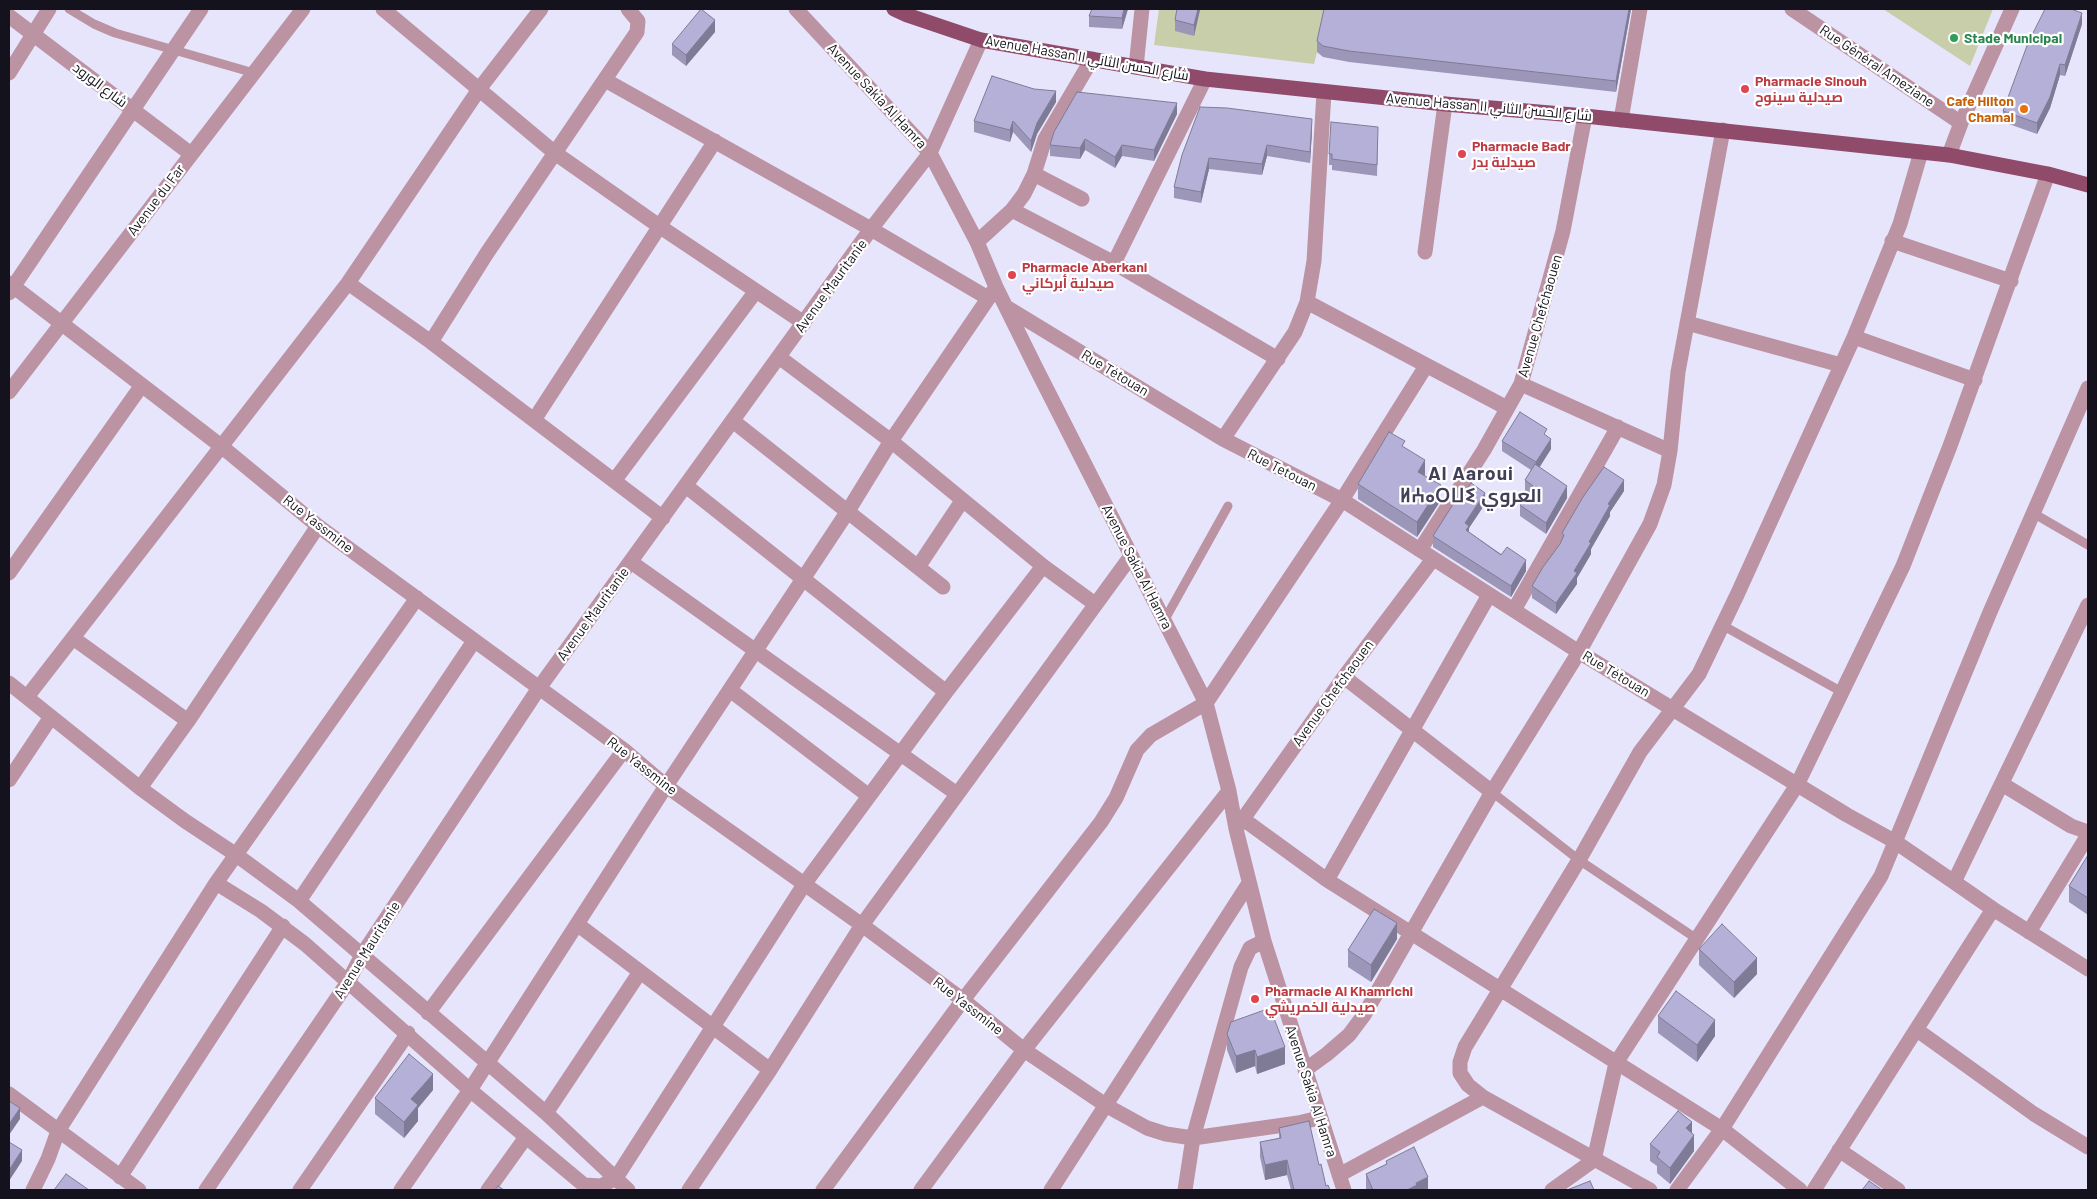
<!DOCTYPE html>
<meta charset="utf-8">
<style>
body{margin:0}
#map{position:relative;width:2097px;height:1199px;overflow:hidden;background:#e7e5fc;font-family:Barlow,sans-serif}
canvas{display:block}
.frame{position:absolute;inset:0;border:10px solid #14131d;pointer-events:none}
</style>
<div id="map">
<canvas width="2097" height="1199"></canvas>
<div class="frame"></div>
</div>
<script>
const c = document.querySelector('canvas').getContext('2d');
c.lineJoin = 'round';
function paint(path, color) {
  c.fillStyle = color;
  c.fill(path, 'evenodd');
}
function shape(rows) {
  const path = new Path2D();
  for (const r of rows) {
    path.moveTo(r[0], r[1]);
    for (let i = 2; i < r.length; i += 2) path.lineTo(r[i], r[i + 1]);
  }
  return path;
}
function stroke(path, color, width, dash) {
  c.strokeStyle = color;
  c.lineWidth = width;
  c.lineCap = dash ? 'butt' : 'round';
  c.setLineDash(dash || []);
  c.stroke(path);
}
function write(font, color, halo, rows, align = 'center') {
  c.font = font + ' Barlow,Cairo,"Noto Sans Tifinagh",sans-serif';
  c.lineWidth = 4.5;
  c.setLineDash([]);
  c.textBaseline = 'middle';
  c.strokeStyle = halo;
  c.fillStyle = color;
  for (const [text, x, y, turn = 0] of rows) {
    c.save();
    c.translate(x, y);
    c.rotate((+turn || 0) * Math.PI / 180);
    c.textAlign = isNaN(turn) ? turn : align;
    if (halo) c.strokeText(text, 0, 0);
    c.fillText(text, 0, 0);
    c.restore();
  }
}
const green = shape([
 [1159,9,1328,9,1314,64,1154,45],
 [1883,9,1993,9,1970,66]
]);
const lane = shape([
 [69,9,94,24,115,33,254,73],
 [2033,513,2088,545],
 [1164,621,1228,506],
 [1722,625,1842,692],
 [1492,792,1579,860,1697,939]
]);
const street = shape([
 [383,9,555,153,659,226,804,323],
 [796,9,930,153,977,242,996,287,1035,366,1206,703,1229,791,1236,829,1264,941,1344,1190],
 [1792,9,1961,123],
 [9,16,191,154],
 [1136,67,1142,9],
 [9,73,49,9],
 [605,80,871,229,988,298],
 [1621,120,1640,9],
 [1949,155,1961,123,2012,9],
 [1034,174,1082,199],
 [1012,210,1114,263,1278,359],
 [1892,241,2011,281],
 [977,242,1012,210,1024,194,1034,174,1045,139,1092,59],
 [1425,252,1445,104],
 [1114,263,1205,79],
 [9,283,221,446,318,526,624,750,666,786,862,925,963,1000,1024,1050,1107,1106,1147,1128,1166,1134,1193,1138,1298,1123,1319,1118],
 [348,283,431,342,663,518],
 [9,293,201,9],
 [1307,302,1507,408],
 [1006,307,1223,439,1342,500,1579,652,1847,815,1894,841,1954,882,2088,605],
 [1687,323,1841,365],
 [1854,337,1975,380],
 [431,342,487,253,637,32,638,21,628,9],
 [779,357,891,441,1043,566,1095,604],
 [1521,384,1670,451],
 [9,392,303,9],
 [534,420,715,141],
 [733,421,943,587],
 [1223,439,1295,332,1307,302,1314,261,1324,92],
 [614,481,756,291],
 [686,486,946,692],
 [1420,550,1484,450,1521,384,1563,231,1585,116],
 [631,562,957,794],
 [918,567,962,501],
 [9,573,142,385],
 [1514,610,1618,427],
 [73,638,188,721],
 [1344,677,1492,792],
 [9,683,140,788,185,821,235,854,299,901,546,1113,628,1190],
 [730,690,869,796],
 [27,697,348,283,480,88,541,9],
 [9,780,51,717],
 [2002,784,2071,826,2088,832],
 [140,788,188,721,318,526],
 [1243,819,1327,880,1722,1129,1881,876,1990,612,2088,388],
 [1238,826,1344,677,1433,559],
 [1327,880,1489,595],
 [1954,882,1993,909],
 [216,883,261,911,305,944,470,1090,584,1185,601,1186,616,1178,805,883,946,692,1043,566],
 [299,901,474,641],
 [577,924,770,1070],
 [2029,932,2088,835],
 [428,1013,624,750],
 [1917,1030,2034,1114,2088,1147],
 [1305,1070,1327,1054,1349,1035,1364,1015,1492,792,1579,652,1650,524,1664,485,1670,451,1678,372,1723,130],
 [9,1094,139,1190],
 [546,1113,640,972],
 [1839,1150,1898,1190],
 [1339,1175,1483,1097],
 [120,1177,283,926],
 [33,1190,48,1159,58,1131,216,883,417,598],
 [206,1190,348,982,362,955,539,688,871,229,930,153,981,40],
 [300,1190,408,1033],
 [401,1190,470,1090,666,786,848,511,891,441,996,287],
 [488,1190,526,1137],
 [689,1190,770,1070,862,925,1131,556],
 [823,1190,963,1000,1101,822,1116,798,1137,750,1151,735,1206,703,1342,500,1426,366],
 [921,1190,1024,1050,1229,791],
 [1051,1190,1249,883],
 [1185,1190,1193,1138,1241,967,1250,948,1264,941],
 [1552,1190,1594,1160,1616,1063,1797,785,1903,566,1950,446,2048,174],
 [1650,1190,1483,1097,1468,1085,1460,1073,1460,1062,1465,1047,1579,860,1640,752,1699,674,1737,595,1854,337,1900,224,1921,152],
 [1677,1190,1722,1129,1800,1190],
 [1814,1190,1993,909,2088,969]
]);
const primary = shape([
 [894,9,907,15,981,40,1205,79,1445,104,1585,116,1949,155,2048,174,2088,185]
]);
const wall = shape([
 [1092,9,1128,9,1122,29,1089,27,1089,16],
 [1200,9,1194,36,1175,31,1175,20],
 [1324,9,1631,9,1616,92,1349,62,1323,57,1317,52,1317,41],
 [2082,24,2065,76,2060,75,2050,108,2037,134,2003,122,2003,111],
 [715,32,686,66,672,55,672,44],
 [1056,102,1037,134,1031,152,1013,132,1010,142,974,132,974,121],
 [1177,114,1154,161,1122,156,1115,168,1085,150,1080,159,1050,156,1050,145],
 [1312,130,1310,163,1267,156,1262,175,1209,169,1201,203,1174,198,1174,187,1182,155],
 [1378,138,1377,176,1332,170,1332,165,1329,165,1329,154],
 [1547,436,1551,449,1539,467,1567,498,1546,534,1520,516,1520,505,1528,493,1525,491,1525,480,1531,470,1502,451,1502,441],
 [1405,448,1425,474,1425,476,1441,500,1417,537,1358,499,1358,484],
 [1624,491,1610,512,1610,516,1591,549,1591,554,1577,578,1577,584,1556,614,1532,598,1532,586,1560,544,1562,539,1562,533],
 [1459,500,1485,504,1469,528,1469,532,1526,571,1511,597,1433,547,1433,536],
 [2088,855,2088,915,2069,902,2069,886],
 [1397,939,1371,982,1348,967,1348,950],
 [1699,949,1757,974,1734,998,1699,965],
 [1658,1016,1715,1036,1697,1062,1658,1033],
 [1227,1034,1285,1064,1257,1074,1255,1066,1236,1073,1227,1050],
 [433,1090,418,1108,418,1121,404,1138,375,1114,375,1098],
 [1279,1128,1319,1165,1326,1186,1330,1190,1291,1190,1287,1175,1265,1180,1260,1157,1260,1142,1279,1138],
 [1692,1133,1694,1151,1670,1184,1657,1173,1657,1166,1650,1161,1650,1144],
 [1386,1161,1428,1190,1366,1190,1366,1174,1386,1164]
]);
const shadedWall = shape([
 [1124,9,1128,9,1122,29,1122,18],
 [1198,9,1200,9,1200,10,1194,36,1194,25],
 [1629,9,1631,9,1616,92,1616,81],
 [2082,13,2082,24,2065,76,2065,65],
 [715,20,715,32,686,66,686,55],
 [2060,64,2060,75,2050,108,2037,134,2037,123],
 [1056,91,1056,102,1037,134,1031,152,1031,141,1037,123],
 [1177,103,1177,114,1154,161,1154,150],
 [1312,119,1312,130,1310,163,1310,152],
 [1013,121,1013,132,1010,142,1010,130],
 [1085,139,1085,150,1080,159,1080,148],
 [1122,145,1122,156,1115,168,1115,157],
 [1267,145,1267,156,1262,175,1262,164],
 [1209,158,1209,169,1201,203,1201,192],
 [1551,439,1551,449,1536,473,1536,462],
 [1425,460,1425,474,1418,487,1418,472],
 [1624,480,1624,491,1610,512,1610,516,1591,549,1591,554,1577,578,1577,584,1556,614,1556,603,1574,571,1608,504],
 [1441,485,1441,500,1417,537,1417,522],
 [1567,486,1567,498,1546,534,1546,523],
 [1485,493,1485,504,1469,528,1469,537,1466,541,1465,523],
 [1526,560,1526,571,1511,597,1511,586],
 [1397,923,1397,939,1371,982,1371,965],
 [1757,958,1757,974,1734,998,1734,982],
 [1715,1020,1715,1036,1697,1062,1697,1045],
 [1285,1047,1285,1064,1257,1074,1257,1057],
 [1255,1050,1255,1066,1236,1073,1236,1056],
 [433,1074,433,1090,418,1108,418,1121,404,1138,404,1122,411,1099],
 [20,1108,20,1119,9,1135,9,1124],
 [1692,1122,1692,1138,1694,1135,1694,1151,1670,1184,1670,1168,1686,1128],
 [22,1150,22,1161,9,1181,9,1170],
 [1287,1160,1287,1175,1265,1180,1265,1165],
 [1428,1177,1428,1190,1407,1190,1416,1183]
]);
const building = shape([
 [701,9,715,20,686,55,672,44,701,9],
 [1092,9,1124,9,1122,18,1089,16,1092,9],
 [1177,9,1198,9,1194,25,1175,20,1177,9],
 [1324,9,1629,9,1616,81,1349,51,1323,46,1317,41,1324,9],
 [2045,9,2071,9,2082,13,2065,65,2060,64,2050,97,2037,123,2003,111,2028,43,2045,9],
 [992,76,1034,89,1056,91,1037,123,1031,141,1013,121,1010,130,974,121,992,76],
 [1077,92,1177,103,1154,150,1122,145,1115,157,1085,139,1080,148,1050,145,1054,132,1077,92],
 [1200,107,1227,108,1312,119,1310,152,1267,145,1262,164,1209,158,1201,192,1174,187,1182,155,1200,107],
 [1331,122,1378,127,1377,165,1332,159,1332,154,1329,154,1331,122],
 [1520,412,1547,429,1544,434,1551,439,1536,462,1502,441,1520,412],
 [1389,432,1405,441,1402,446,1425,460,1418,472,1441,485,1417,522,1358,484,1389,432],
 [1535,464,1567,486,1546,523,1520,505,1533,486,1525,480,1535,464],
 [1604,467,1624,480,1608,504,1610,505,1589,542,1591,543,1574,571,1577,573,1556,603,1532,586,1543,567,1560,544,1564,535,1562,533,1583,497,1604,467],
 [1471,483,1485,493,1465,523,1469,526,1466,530,1501,555,1507,547,1526,560,1511,586,1433,536,1457,498,1459,500,1471,483],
 [2088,855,2088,898,2069,886,2088,855],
 [1374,909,1397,923,1371,965,1348,950,1374,909],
 [1722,924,1757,958,1734,982,1699,949,1722,924],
 [1676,991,1715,1020,1697,1045,1658,1016,1676,991],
 [1270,1008,1285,1047,1257,1057,1255,1050,1236,1056,1227,1034,1231,1022,1270,1008],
 [409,1054,433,1074,411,1099,418,1105,404,1122,375,1098,409,1054],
 [9,1101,20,1108,9,1124,9,1101],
 [1678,1111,1692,1122,1686,1128,1694,1135,1670,1168,1657,1157,1660,1152,1650,1144,1678,1111],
 [1309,1121,1319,1165,1321,1164,1326,1186,1328,1185,1330,1190,1294,1190,1287,1160,1265,1165,1260,1142,1281,1138,1279,1128,1309,1121],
 [9,1142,22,1150,9,1170,9,1142],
 [1414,1147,1428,1177,1416,1183,1417,1185,1407,1190,1373,1190,1366,1174,1387,1164,1386,1161,1414,1147],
 [66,1174,89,1190,54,1190,66,1174],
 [1590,1181,1594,1190,1567,1190,1590,1181],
 [1869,1181,1882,1190,1862,1190,1869,1181],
 [498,1186,504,1190,495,1190,498,1186]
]);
const markers = [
 [1954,38,5,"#2e9e5b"],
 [1745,89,5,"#e0444e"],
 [2024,109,5,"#e8710a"],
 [1462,154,5,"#e0444e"],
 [1012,275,5,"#e0444e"],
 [1255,999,5,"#e0444e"]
];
const leisureNames = [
 ["Stade Municipal",1964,38]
];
const streetNames = [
 ["Avenue Hassan II شارع الحسن الثاني",1087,58,10],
 ["Rue Général Ameziane",1877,66,34],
 ["شارع الورود",100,85,37],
 ["Avenue Sakia Al Hamra",877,96,47],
 ["Avenue Hassan II شارع الحسن الثاني",1489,107,5],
 ["Avenue du Far",156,200,-53],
 ["Avenue Mauritanie",831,286,-54],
 ["Avenue Chefchaouen",1540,316,-74],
 ["Rue Tétouan",1115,373,31],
 ["Rue Tetouan",1282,470,27],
 ["Rue Yassmine",318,524,38],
 ["Avenue Sakia Al Hamra",1137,567,63],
 ["Avenue Mauritanie",593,614,-54],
 ["Rue Tétouan",1616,674,31],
 ["Avenue Chefchaouen",1333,693,-54],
 ["Rue Yassmine",642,766,38],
 ["Avenue Mauritanie",367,950,-58],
 ["Rue Yassmine",968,1006,38],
 ["Avenue Sakia Al Hamra",1311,1091,72]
];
const healthNames = [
 ["Pharmacie Sinouh",1755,81],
 ["صيدلية سينوح",1755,97],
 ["Pharmacie Badr",1472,146],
 ["صيدلية بدر",1472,162],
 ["Pharmacie Aberkani",1022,267],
 ["صيدلية أبركاني",1022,283],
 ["Pharmacie Al Khamrichi",1265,991],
 ["صيدلية الخمريشي",1265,1007]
];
const foodNames = [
 ["Cafe Hilton",2014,101],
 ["Chamal",2014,117]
];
const districtNames = [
 ["Al Aaroui",1471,474],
 ["ⵍⵄⴰⵔⵡⵉ العروي",1471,496]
];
paint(green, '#c9ceaa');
stroke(lane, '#bb93a2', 9);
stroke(street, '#bb93a2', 15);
stroke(primary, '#8f4b69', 15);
paint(wall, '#9c97b9');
paint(shadedWall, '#7f7b96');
paint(building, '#b5b0d7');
stroke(building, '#7f7b96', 1);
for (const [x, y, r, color] of markers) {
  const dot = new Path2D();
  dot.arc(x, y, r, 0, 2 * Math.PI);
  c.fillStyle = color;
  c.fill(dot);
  stroke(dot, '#fff', 2);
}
write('bold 14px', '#27864d', '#fff', leisureNames, 'left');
write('14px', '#14131d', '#fff', streetNames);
write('bold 14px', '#be3a42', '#fff', healthNames, 'left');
write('bold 14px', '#c56008', '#fff', foodNames, 'right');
c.letterSpacing = '1px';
write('bold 19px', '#423f56', '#fff', districtNames);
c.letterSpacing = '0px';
</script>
